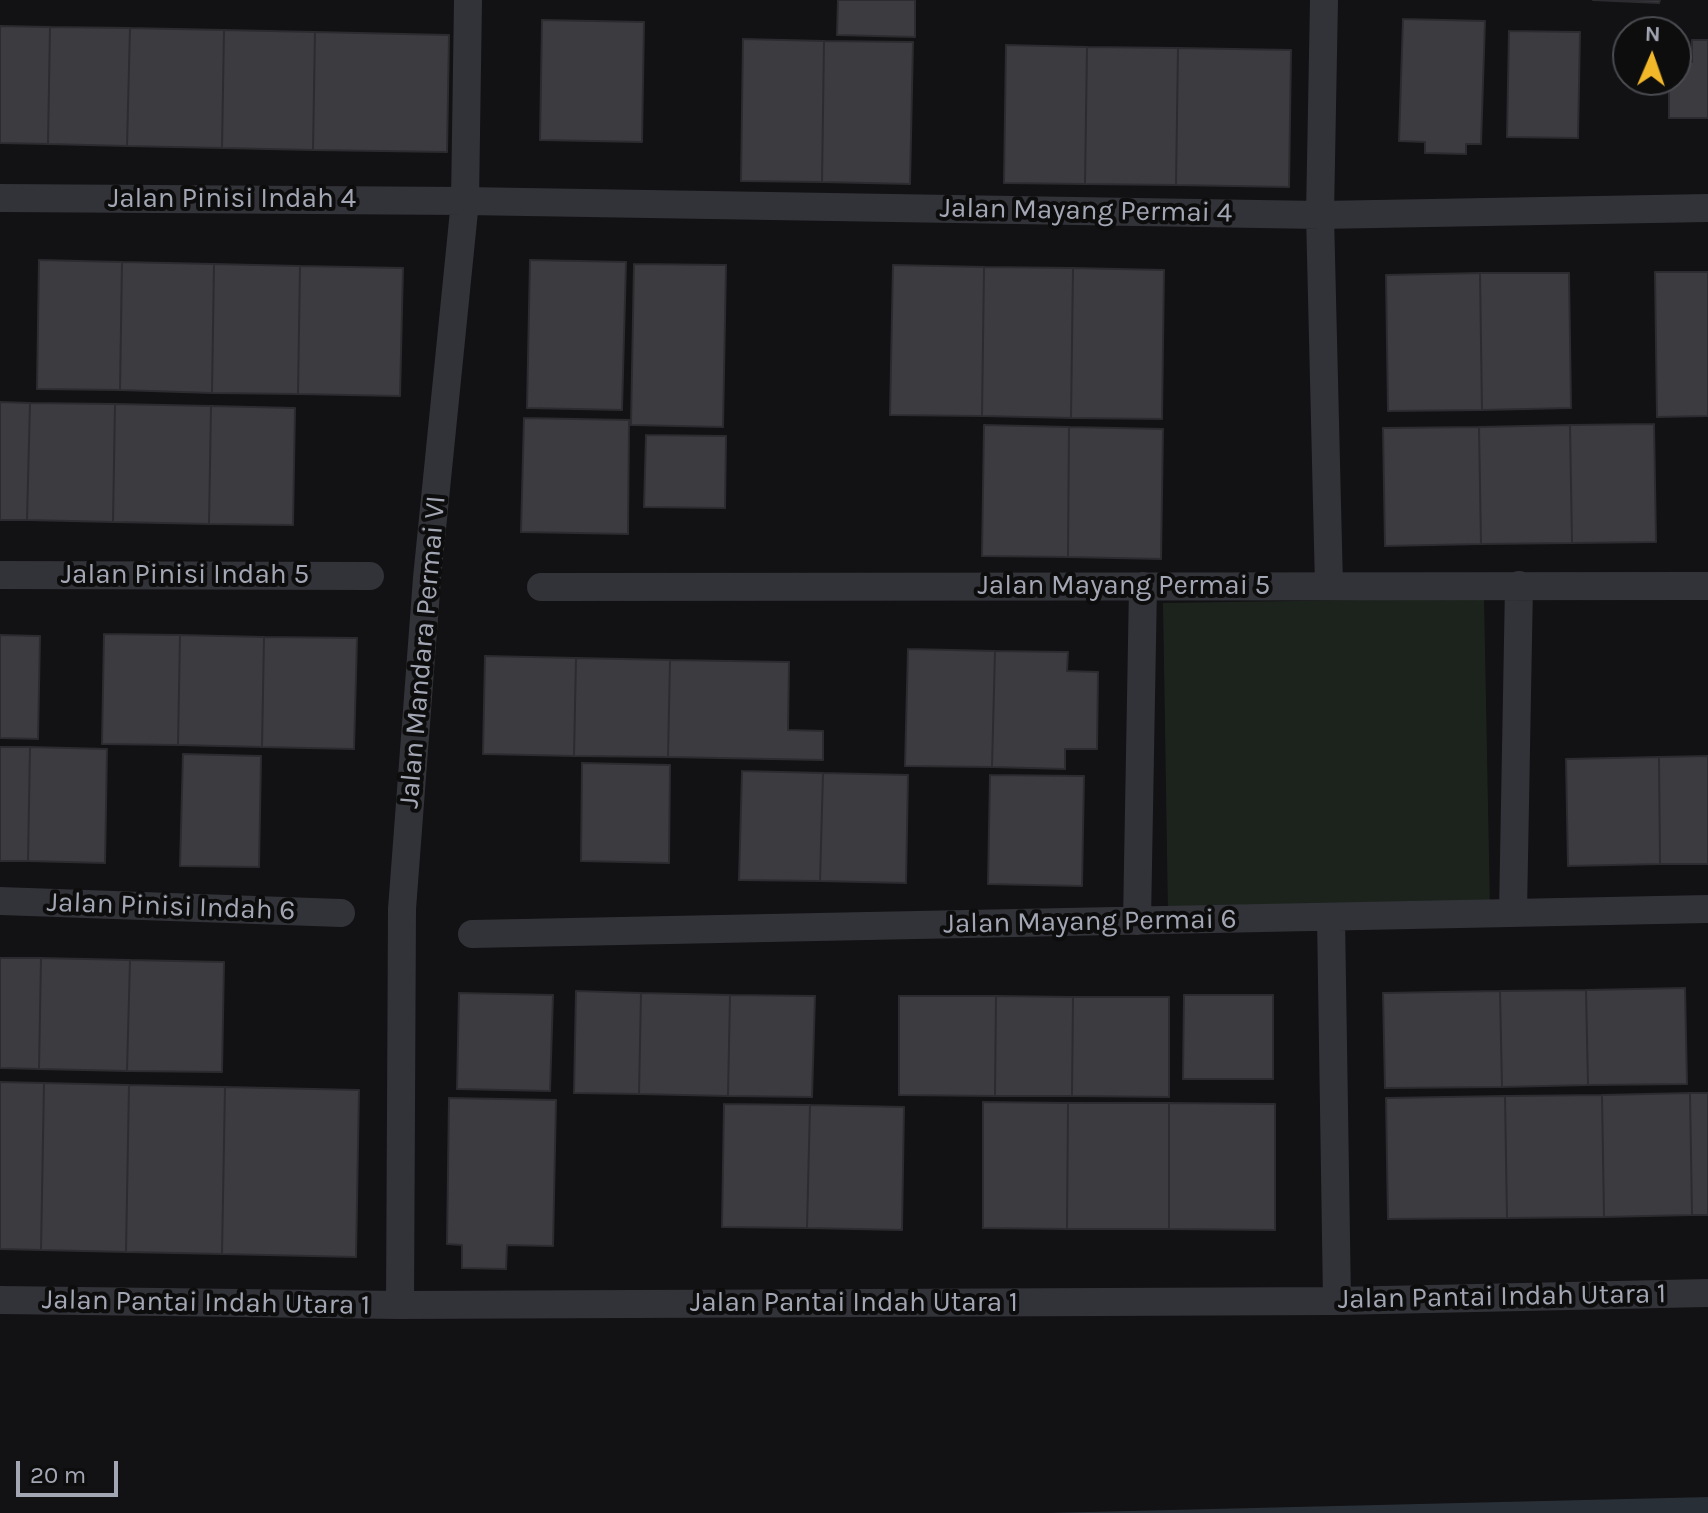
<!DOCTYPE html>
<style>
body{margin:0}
#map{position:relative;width:1708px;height:1513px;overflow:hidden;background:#121113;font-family:Karla,sans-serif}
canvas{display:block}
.north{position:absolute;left:1612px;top:16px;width:80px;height:80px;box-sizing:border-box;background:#0d0d0e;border:2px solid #494b50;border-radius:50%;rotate:2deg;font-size:22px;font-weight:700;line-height:32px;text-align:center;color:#a3a7b4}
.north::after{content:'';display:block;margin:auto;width:28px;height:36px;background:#f3b829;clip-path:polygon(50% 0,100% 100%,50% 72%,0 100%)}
.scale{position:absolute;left:16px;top:1461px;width:102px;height:36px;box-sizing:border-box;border:4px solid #a3a7b4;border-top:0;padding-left:10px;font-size:24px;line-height:28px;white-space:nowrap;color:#a3a7b4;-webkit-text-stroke:6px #0d0d0e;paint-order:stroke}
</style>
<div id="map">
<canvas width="1708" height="1513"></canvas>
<div class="north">N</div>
<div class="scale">20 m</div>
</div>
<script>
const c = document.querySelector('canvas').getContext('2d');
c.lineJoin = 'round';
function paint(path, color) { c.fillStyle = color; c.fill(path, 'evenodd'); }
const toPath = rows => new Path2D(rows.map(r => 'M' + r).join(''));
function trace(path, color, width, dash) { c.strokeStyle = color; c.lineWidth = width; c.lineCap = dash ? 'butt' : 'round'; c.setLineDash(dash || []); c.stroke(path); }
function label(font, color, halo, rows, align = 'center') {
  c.font = font + ' Karla,sans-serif'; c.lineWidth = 8; c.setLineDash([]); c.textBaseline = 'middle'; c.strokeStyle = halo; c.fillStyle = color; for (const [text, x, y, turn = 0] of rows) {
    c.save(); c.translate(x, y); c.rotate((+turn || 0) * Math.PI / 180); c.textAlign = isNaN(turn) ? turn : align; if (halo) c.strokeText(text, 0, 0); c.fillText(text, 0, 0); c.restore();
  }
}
const green = toPath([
 [1484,598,1490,909,1168,914,1163,603]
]);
const water = toPath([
 [1708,1497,1708,1513,1046,1513]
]);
const building = toPath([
 [838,0,915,0,915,37,837,35,838,0],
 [1593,0,1660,0,1659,3,1593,0],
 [1403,19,1485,21,1481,144,1466,144,1466,154,1425,153,1425,142,1399,141,1403,19],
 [542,20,644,22,642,142,540,140,542,20],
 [0,26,50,27,48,144,0,143,0,26],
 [50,27,130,28,127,146,48,144,50,27],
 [130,28,224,30,222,148,127,146,130,28],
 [224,30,315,32,313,150,222,148,224,30],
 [1509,31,1580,32,1578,138,1507,137,1509,31],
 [315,32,449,35,447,152,313,150,315,32],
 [743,39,824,41,822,182,741,181,743,39],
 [1692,40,1708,40,1708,118,1669,118,1669,80,1676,80,1676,62,1692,62,1692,40],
 [824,41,913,42,910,184,822,182,824,41],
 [1006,45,1087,47,1085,184,1004,183,1006,45],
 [1087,47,1178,48,1176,185,1085,184,1087,47],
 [1178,48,1291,50,1289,187,1176,185,1178,48],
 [39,260,122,262,120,390,37,389,39,260],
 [530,260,626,262,622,410,527,408,530,260],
 [122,262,214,264,212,393,120,390,122,262],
 [214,264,300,266,298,394,212,393,214,264],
 [634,264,726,265,723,427,631,425,634,264],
 [893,265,984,267,982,416,890,415,893,265],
 [300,266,403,268,400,396,298,394,300,266],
 [984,267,1073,268,1071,418,982,416,984,267],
 [1073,268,1164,270,1162,419,1071,418,1073,268],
 [1655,272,1708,272,1708,416,1657,417,1655,272],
 [1480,273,1569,273,1571,408,1482,410,1480,273],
 [1480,273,1482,410,1388,411,1386,275,1480,273],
 [0,402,30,403,27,520,0,520,0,402],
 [30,403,115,404,113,522,27,520,30,403],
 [115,404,211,406,209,524,113,522,115,404],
 [211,406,295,408,293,525,209,524,211,406],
 [524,418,629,420,628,534,521,532,524,418],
 [1654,424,1656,542,1572,543,1570,425,1654,424],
 [984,425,1069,427,1068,557,982,556,984,425],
 [1570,425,1572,543,1481,544,1479,427,1570,425],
 [1069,427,1163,429,1161,559,1068,557,1069,427],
 [1479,427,1481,544,1385,546,1383,428,1479,427],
 [646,435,726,436,725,508,644,507,646,435],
 [104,634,180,635,178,745,102,744,104,634],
 [0,635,40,636,38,739,0,738,0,635],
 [180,635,264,637,262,747,178,745,180,635],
 [264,637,357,638,354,749,262,747,264,637],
 [908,649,995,651,992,767,905,766,908,649],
 [995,651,1068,652,1067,671,1098,672,1097,749,1065,749,1065,769,992,767,995,651],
 [485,656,576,658,574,756,483,754,485,656],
 [576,658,670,660,668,757,574,756,576,658],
 [670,660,789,662,788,730,823,731,823,760,668,757,670,660],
 [0,747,30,747,28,861,0,861,0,747],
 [30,747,107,749,105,863,28,861,30,747],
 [183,754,261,756,259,867,180,866,183,754],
 [1708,756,1708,864,1660,864,1659,757,1708,756],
 [1659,757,1660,864,1568,866,1566,759,1659,757],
 [582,763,670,765,669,863,581,861,582,763],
 [742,771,823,773,820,881,739,880,742,771],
 [823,773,908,775,906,883,820,881,823,773],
 [990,775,1084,776,1082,886,988,884,990,775],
 [0,958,41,958,39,1069,0,1068,0,958],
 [41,958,130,960,127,1071,39,1069,41,958],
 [130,960,224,962,222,1072,127,1071,130,960],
 [1685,988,1687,1084,1588,1085,1586,990,1685,988],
 [1586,990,1588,1085,1502,1087,1500,991,1586,990],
 [576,991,641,993,639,1094,574,1093,576,991],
 [1500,991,1502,1087,1385,1088,1383,993,1500,991],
 [459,993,553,995,550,1091,457,1089,459,993],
 [641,993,730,995,728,1096,639,1094,641,993],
 [730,995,815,996,812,1097,728,1096,730,995],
 [1184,995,1273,995,1273,1079,1183,1079,1184,995],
 [899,996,996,996,995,1096,899,1095,899,996],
 [996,996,1073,997,1072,1096,995,1096,996,996],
 [1073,997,1169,997,1169,1097,1072,1096,1073,997],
 [0,1082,44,1083,41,1250,0,1249,0,1082],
 [44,1083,129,1085,126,1252,41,1250,44,1083],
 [129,1085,225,1087,222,1254,126,1252,129,1085],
 [225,1087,359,1090,356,1257,222,1254,225,1087],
 [1690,1093,1708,1093,1708,1215,1692,1215,1690,1093],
 [1690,1093,1692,1215,1604,1217,1602,1095,1690,1093],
 [1602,1095,1604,1217,1507,1218,1505,1096,1602,1095],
 [1505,1096,1507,1218,1388,1219,1386,1098,1505,1096],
 [449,1098,556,1100,553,1246,507,1245,506,1269,462,1268,462,1245,447,1244,449,1098],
 [983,1102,1068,1103,1067,1229,983,1228,983,1102],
 [1068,1103,1169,1103,1169,1229,1067,1229,1068,1103],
 [1169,1103,1275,1104,1275,1230,1169,1229,1169,1103],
 [724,1104,810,1105,807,1228,722,1227,724,1104],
 [810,1105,904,1107,902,1230,807,1228,810,1105]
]);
const street = toPath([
 [1324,0,1320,215,1329,586],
 [0,198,465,201,1320,215,1708,208],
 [0,575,370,576],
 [541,587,1708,586],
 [0,901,341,913],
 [1513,913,1519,585],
 [1331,917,1337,1301],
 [1137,921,1143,586],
 [472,934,1708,909],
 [0,1300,400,1305,1337,1301,1708,1293],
 [400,1305,402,909,427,578,465,201,468,0]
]);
const streetNames = [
 ["Jalan Pinisi Indah 4",232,199],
 ["Jalan Mayang Permai 4",1086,211,1],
 ["Jalan Pinisi Indah 5",185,575],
 ["Jalan Mayang Permai 5",1124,586],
 ["Jalan Mandara Permai VI",423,652,-85],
 ["Jalan Pinisi Indah 6",171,907,2],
 ["Jalan Mayang Permai 6",1090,922,-1],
 ["Jalan Pantai Indah Utara 1",1502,1297,-1],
 ["Jalan Pantai Indah Utara 1",206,1303,1],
 ["Jalan Pantai Indah Utara 1",854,1303]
];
paint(green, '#1c231d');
paint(water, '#282f37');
paint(building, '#3c3c40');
trace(building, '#2c2b2f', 2);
trace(street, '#323338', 28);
label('28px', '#a3a7b4', '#0d0d0e', streetNames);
</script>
